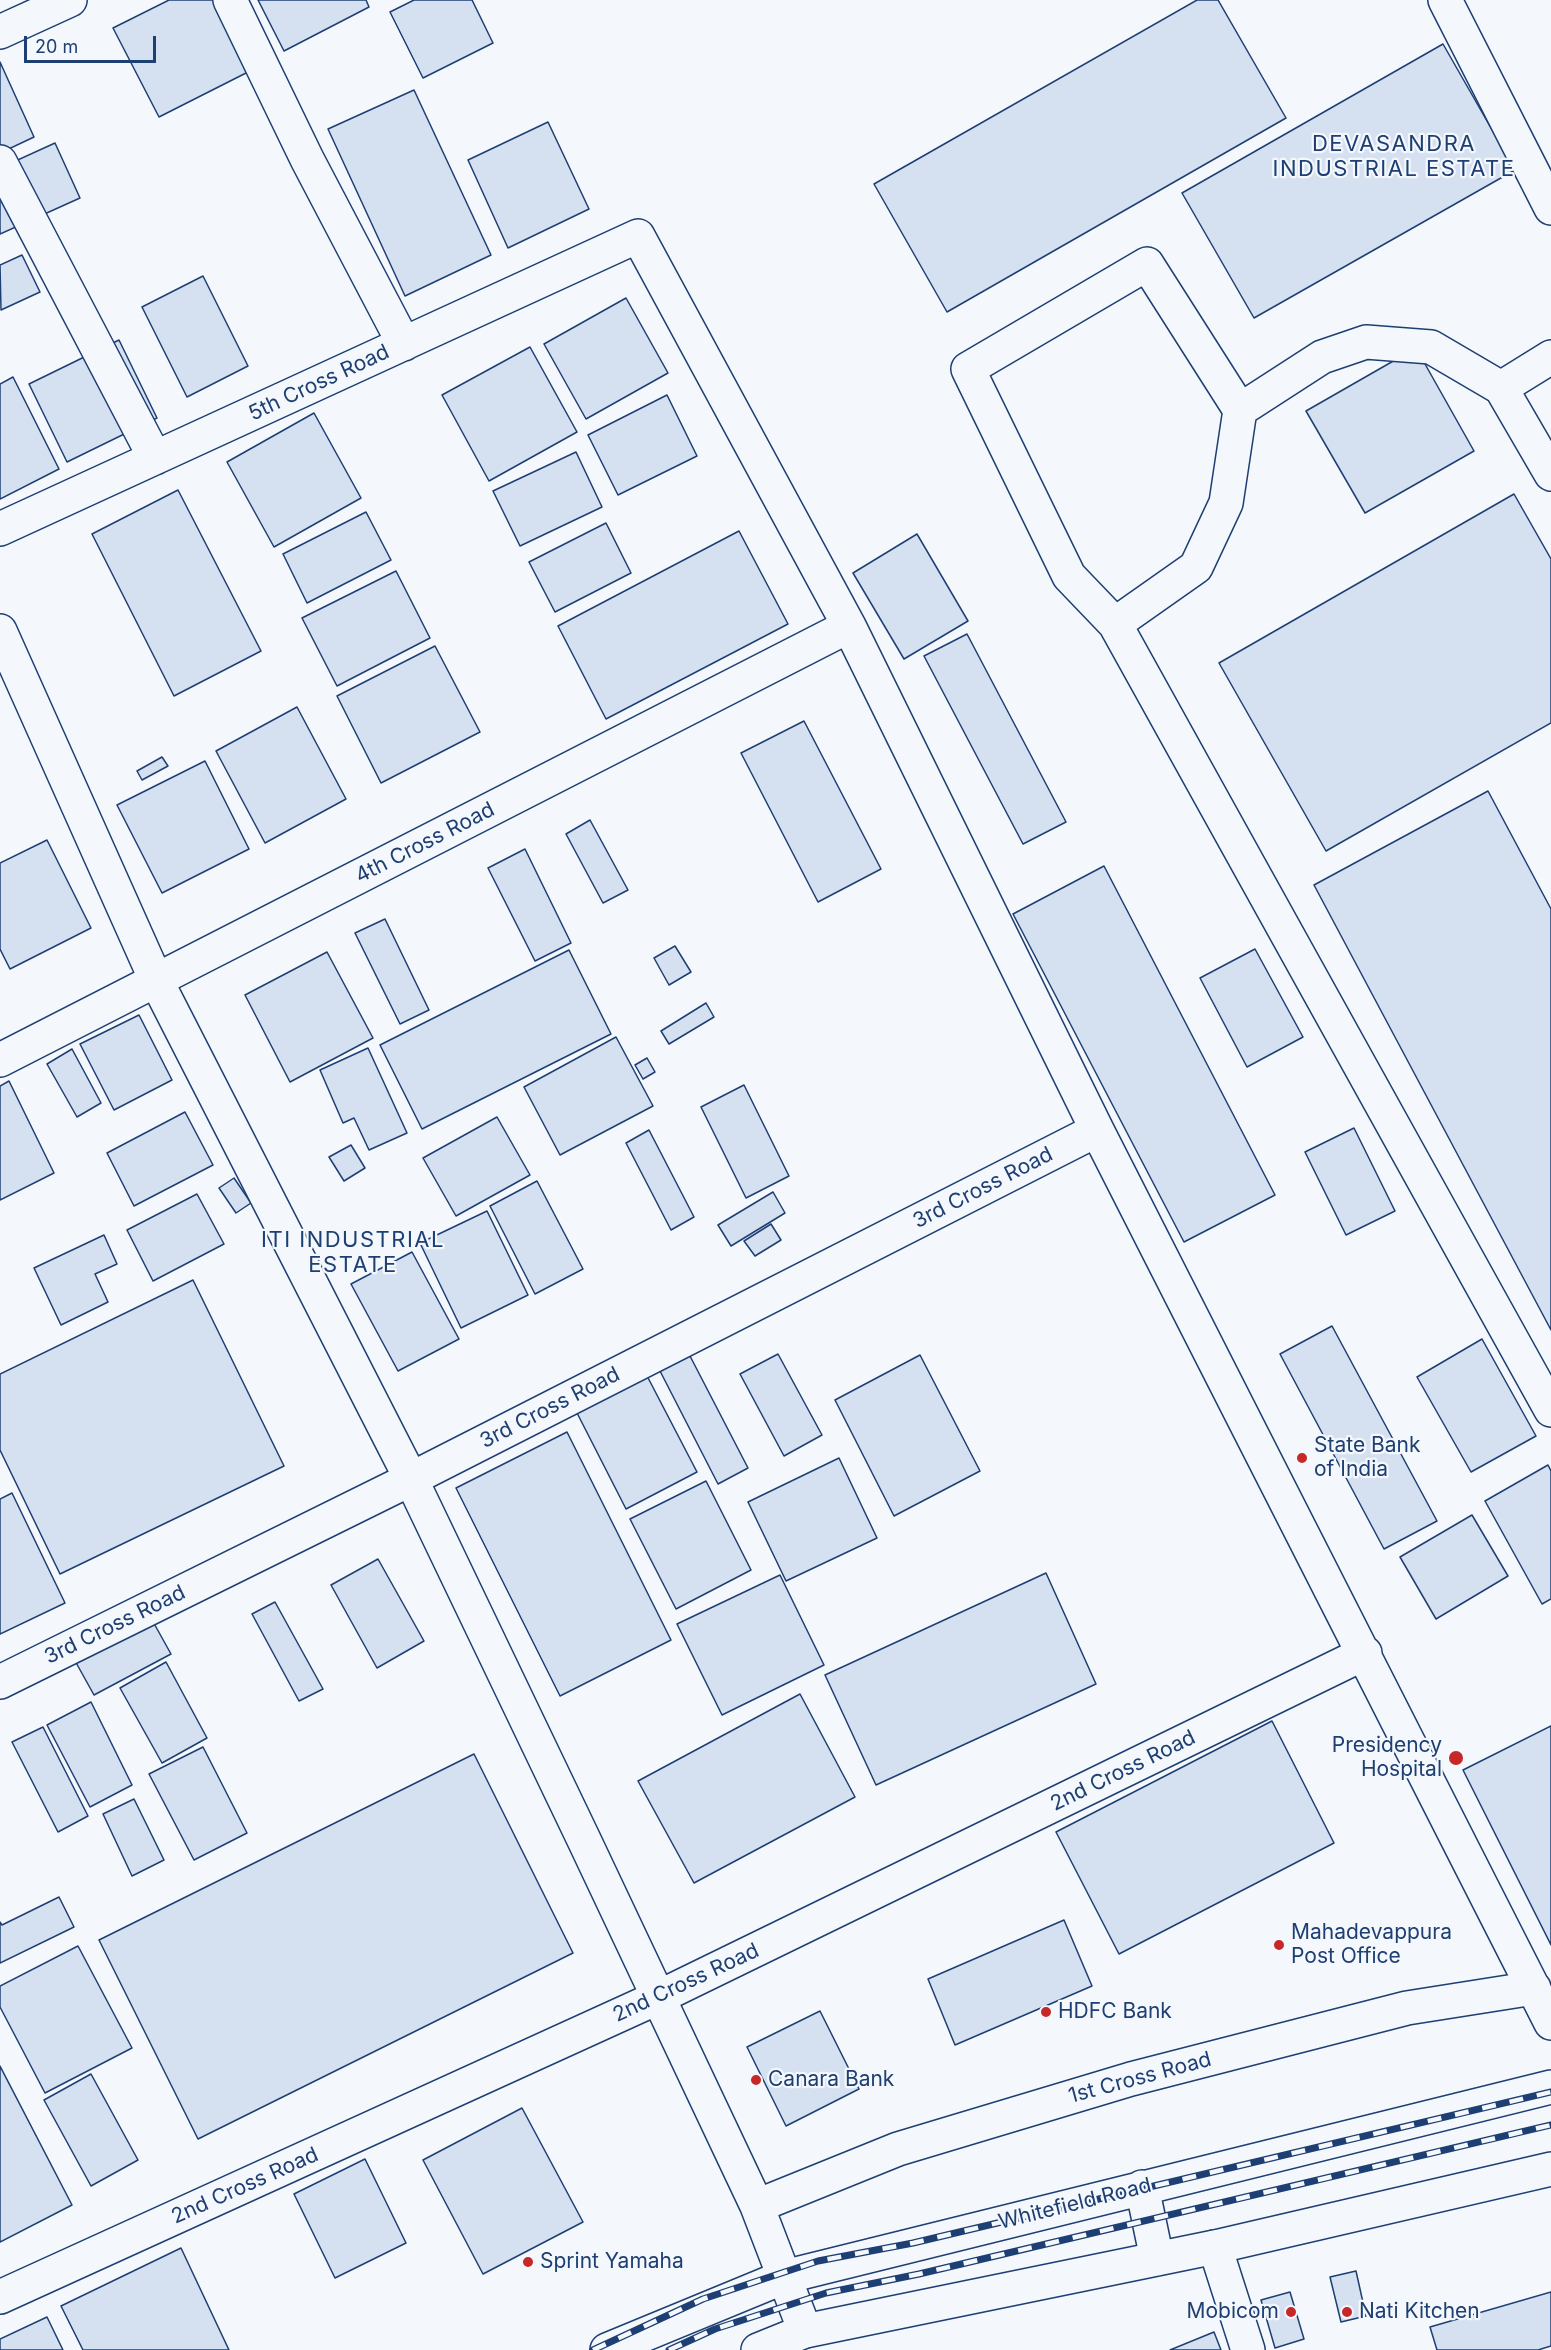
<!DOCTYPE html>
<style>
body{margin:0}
#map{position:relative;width:1551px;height:2350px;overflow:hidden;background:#f4f7fb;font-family:Inter,sans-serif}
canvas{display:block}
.scale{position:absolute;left:24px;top:36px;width:132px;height:27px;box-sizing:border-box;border:3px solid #1d3f73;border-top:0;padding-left:8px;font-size:18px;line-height:21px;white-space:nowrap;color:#1d3f73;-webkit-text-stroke:4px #f4f7fb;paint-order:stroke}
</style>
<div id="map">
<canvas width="1551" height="2350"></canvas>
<div class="scale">20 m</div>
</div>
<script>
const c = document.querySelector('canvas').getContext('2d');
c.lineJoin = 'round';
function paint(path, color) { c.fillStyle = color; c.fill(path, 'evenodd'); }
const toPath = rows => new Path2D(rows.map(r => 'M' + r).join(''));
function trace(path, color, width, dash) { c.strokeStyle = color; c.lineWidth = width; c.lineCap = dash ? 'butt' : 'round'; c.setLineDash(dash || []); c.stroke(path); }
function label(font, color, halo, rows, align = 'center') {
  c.font = font + ' Inter,sans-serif'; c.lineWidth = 4.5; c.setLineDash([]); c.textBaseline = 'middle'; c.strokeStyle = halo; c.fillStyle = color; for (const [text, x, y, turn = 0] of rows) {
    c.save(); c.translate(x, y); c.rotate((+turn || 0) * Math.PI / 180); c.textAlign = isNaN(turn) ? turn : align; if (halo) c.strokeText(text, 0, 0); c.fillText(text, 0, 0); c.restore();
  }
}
const building = toPath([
 [169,0,214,0,250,71,159,117,113,28,169,0],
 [258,0,366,0,369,7,284,51,258,0],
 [414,0,472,0,493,43,423,78,390,12,414,0],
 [1197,0,1218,0,1286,118,947,312,874,184,1197,0],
 [1443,44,1515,170,1254,318,1182,193,1443,44],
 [0,62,34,137,0,153,0,62],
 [414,90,491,255,405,296,328,129,414,90],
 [548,122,589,209,508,248,468,160,548,122],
 [55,143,80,198,0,234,0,168,55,143],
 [22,255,40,292,1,310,0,265,22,255],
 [203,276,248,366,187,397,142,307,203,276],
 [626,298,668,373,586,419,544,344,626,298],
 [119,340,157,418,67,462,29,384,119,340],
 [530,347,577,432,489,481,442,395,530,347],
 [1416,348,1474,451,1365,513,1306,411,1416,348],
 [13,377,59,469,0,499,0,384,13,377],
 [667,395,697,456,618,495,588,435,667,395],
 [314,413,361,498,274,547,227,462,314,413],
 [576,452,602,507,520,546,493,491,576,452],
 [178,490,261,651,174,696,92,534,178,490],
 [1514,494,1551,559,1551,723,1326,851,1219,663,1514,494],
 [366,512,391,560,307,603,283,554,366,512],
 [606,523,631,573,555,612,529,562,606,523],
 [739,531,788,624,606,719,558,626,739,531],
 [917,534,968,621,904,659,853,573,917,534],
 [396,571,430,638,337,686,302,618,396,571],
 [967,634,1066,822,1023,844,924,656,967,634],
 [435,646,480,732,381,783,337,696,435,646],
 [297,707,346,799,265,843,216,751,297,707],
 [804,721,881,869,818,902,741,753,804,721],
 [162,757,168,766,142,780,137,771,162,757],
 [205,761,249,849,162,893,117,805,205,761],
 [1488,791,1551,909,1551,1330,1314,885,1488,791],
 [590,820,628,890,603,903,566,834,590,820],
 [47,840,91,928,10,969,0,949,0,863,47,840],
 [525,849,571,943,535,961,488,868,525,849],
 [1104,866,1275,1195,1184,1242,1013,914,1104,866],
 [385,919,429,1010,400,1024,355,933,385,919],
 [675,946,691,972,669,985,654,958,675,946],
 [1255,949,1303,1037,1247,1067,1200,978,1255,949],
 [569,950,611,1034,422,1129,380,1045,569,950],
 [327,952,373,1038,290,1082,245,995,327,952],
 [706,1003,714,1017,669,1044,661,1031,706,1003],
 [139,1015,172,1080,114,1110,80,1044,139,1015],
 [616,1037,653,1106,560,1155,524,1087,616,1037],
 [368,1048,407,1133,369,1150,354,1118,343,1123,320,1070,368,1048],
 [72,1049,101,1103,77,1117,47,1064,72,1049],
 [647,1058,655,1072,643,1079,635,1065,647,1058],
 [9,1081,54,1173,0,1200,0,1086,9,1081],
 [744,1085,789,1176,746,1198,701,1107,744,1085],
 [185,1112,213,1165,134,1206,107,1153,185,1112],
 [497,1117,530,1175,456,1216,423,1158,497,1117],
 [1354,1128,1395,1211,1346,1235,1305,1152,1354,1128],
 [649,1130,694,1217,671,1230,626,1143,649,1130],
 [351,1145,365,1168,344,1181,329,1157,351,1145],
 [234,1178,251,1203,236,1213,219,1188,234,1178],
 [537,1181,583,1269,535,1294,490,1206,537,1181],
 [773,1192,785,1213,731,1246,718,1225,773,1192],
 [197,1194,224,1244,153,1281,127,1230,197,1194],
 [487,1211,528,1295,461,1328,420,1243,487,1211],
 [771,1224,781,1240,755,1256,744,1241,771,1224],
 [104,1235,117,1264,95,1274,108,1302,61,1325,34,1268,104,1235],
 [412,1252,459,1339,398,1371,351,1284,412,1252],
 [193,1280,284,1466,60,1574,0,1450,0,1374,193,1280],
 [1332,1326,1437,1521,1384,1549,1280,1354,1332,1326],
 [1482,1339,1536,1436,1471,1472,1417,1377,1482,1339],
 [778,1354,822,1435,784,1456,740,1374,778,1354],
 [920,1355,980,1471,894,1516,835,1400,920,1355],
 [690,1356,748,1468,718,1484,660,1371,690,1356],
 [645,1372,697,1472,626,1509,575,1409,645,1372],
 [567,1432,671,1640,560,1696,456,1488,567,1432],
 [839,1458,877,1538,786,1581,748,1502,839,1458],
 [1548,1465,1551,1471,1551,1599,1542,1604,1485,1501,1548,1465],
 [706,1481,751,1570,676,1609,630,1519,706,1481],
 [12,1493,65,1603,0,1634,0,1499,12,1493],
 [1472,1515,1508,1576,1436,1619,1400,1557,1472,1515],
 [378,1559,424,1641,377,1668,331,1585,378,1559],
 [1046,1573,1096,1684,876,1785,825,1675,1046,1573],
 [780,1575,824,1665,722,1715,677,1624,780,1575],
 [275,1602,323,1689,299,1701,252,1614,275,1602],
 [151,1618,171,1654,94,1695,74,1659,151,1618],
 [166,1662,207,1738,162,1763,120,1688,166,1662],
 [800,1694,855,1797,694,1883,638,1781,800,1694],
 [91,1702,132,1785,90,1807,47,1725,91,1702],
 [1272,1721,1334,1843,1119,1954,1056,1832,1272,1721],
 [1551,1726,1551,1945,1463,1770,1551,1726],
 [43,1727,88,1816,58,1832,12,1742,43,1727],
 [203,1747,247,1833,194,1860,149,1774,203,1747],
 [474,1754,573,1953,198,2139,99,1940,474,1754],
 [134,1799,164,1860,132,1876,103,1814,134,1799],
 [59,1897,74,1927,0,1963,0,1922,2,1925,59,1897],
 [1064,1920,1092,1986,955,2045,928,1979,1064,1920],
 [78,1946,132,2048,45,2093,0,2007,0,1986,78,1946],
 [820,2011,859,2089,786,2126,747,2047,820,2011],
 [0,2066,72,2205,0,2242,0,2066],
 [91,2074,138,2160,91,2186,44,2100,91,2074],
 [522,2108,583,2222,483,2274,423,2160,522,2108],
 [365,2159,406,2243,335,2278,294,2194,365,2159],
 [181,2248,229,2350,83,2350,61,2306,181,2248],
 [1356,2271,1366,2316,1341,2322,1330,2277,1356,2271],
 [1290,2292,1304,2339,1275,2348,1261,2300,1290,2292],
 [1551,2292,1551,2346,1538,2350,1437,2350,1430,2327,1551,2292],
 [47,2317,63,2350,0,2350,0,2339,47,2317],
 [1214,2332,1221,2350,1170,2350,1214,2332]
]);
const minor = toPath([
 [230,0,307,159,404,344],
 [1445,0,1551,208],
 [0,32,70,0],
 [0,162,155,458],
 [1501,388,1551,357],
 [1240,410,1322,357,1366,342,1431,347,1501,388,1551,474],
 [0,529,638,236,849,626,1097,1130,1551,2023],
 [1115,624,1196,567,1226,503,1240,410,1147,264,968,369,1069,576,1115,624,1551,1410],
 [0,631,156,980,411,1479,585,1842,757,2206,805,2331],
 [0,1060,849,626],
 [0,1682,411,1479,1097,1130],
 [757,2206,898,2149,1131,2079,1407,2008,1534,1988],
 [1215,2247,1248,2350],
 [0,2297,659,1997,1365,1653]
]);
const major = toPath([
 [1142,2187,1157,2259],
 [607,2350,784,2277,1551,2087],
 [758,2350,805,2331,1215,2247,1551,2169]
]);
const rail = toPath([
 [593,2350,703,2299,818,2261,913,2243,1551,2092],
 [669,2350,715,2329,826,2293,919,2274,1551,2125]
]);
const markers = [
 [1302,1458,6,"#c62828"],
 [1456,1758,8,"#c62828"],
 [1279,1945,6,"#c62828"],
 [1046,2012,6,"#c62828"],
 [756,2080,6,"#c62828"],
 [528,2262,6,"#c62828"],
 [1291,2312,6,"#c62828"],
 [1347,2312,6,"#c62828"]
];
const streetNames = [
 ["5th Cross Road",319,383,-25],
 ["4th Cross Road",425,843,-27],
 ["3rd Cross Road",983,1188,-27],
 ["3rd Cross Road",550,1408,-27],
 ["3rd Cross Road",115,1625,-26],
 ["2nd Cross Road",1123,1771,-26],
 ["2nd Cross Road",686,1983,-25],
 ["1st Cross Road",1140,2078,-15],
 ["2nd Cross Road",245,2186,-24],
 ["Whitefield Road",1075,2204,-14]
];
const poiNames = [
 ["State Bank",1314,1446],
 ["of India",1314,1470],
 ["Presidency",1442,1746,"right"],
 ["Hospital",1442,1770,"right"],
 ["Mahadevappura",1291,1933],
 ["Post Office",1291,1957],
 ["HDFC Bank",1058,2012],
 ["Canara Bank",768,2080],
 ["Sprint Yamaha",540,2262],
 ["Mobicom",1279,2312,"right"],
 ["Nati Kitchen",1359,2312]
];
const neighbourhoodNames = [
 ["DEVASANDRA",1394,144],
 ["INDUSTRIAL ESTATE",1394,169],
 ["ITI INDUSTRIAL",353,1240],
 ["ESTATE",353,1265]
];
paint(building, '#d5e0f0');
trace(building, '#1d3f73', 1.5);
trace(minor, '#1d3f73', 36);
trace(major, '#1d3f73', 36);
trace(minor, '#f4f7fb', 33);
trace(major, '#f4f7fb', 33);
trace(rail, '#1d3f73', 7);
trace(rail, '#f4f7fb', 4.5, [14]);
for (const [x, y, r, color] of markers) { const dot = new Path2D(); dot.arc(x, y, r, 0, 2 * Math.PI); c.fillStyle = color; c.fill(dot); trace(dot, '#f4f7fb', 2); }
label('21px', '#1d3f73', '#f4f7fb', streetNames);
label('21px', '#1d3f73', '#f4f7fb', poiNames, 'left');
c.letterSpacing = '1.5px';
label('22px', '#1d3f73', '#f4f7fb', neighbourhoodNames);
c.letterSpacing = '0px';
</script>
